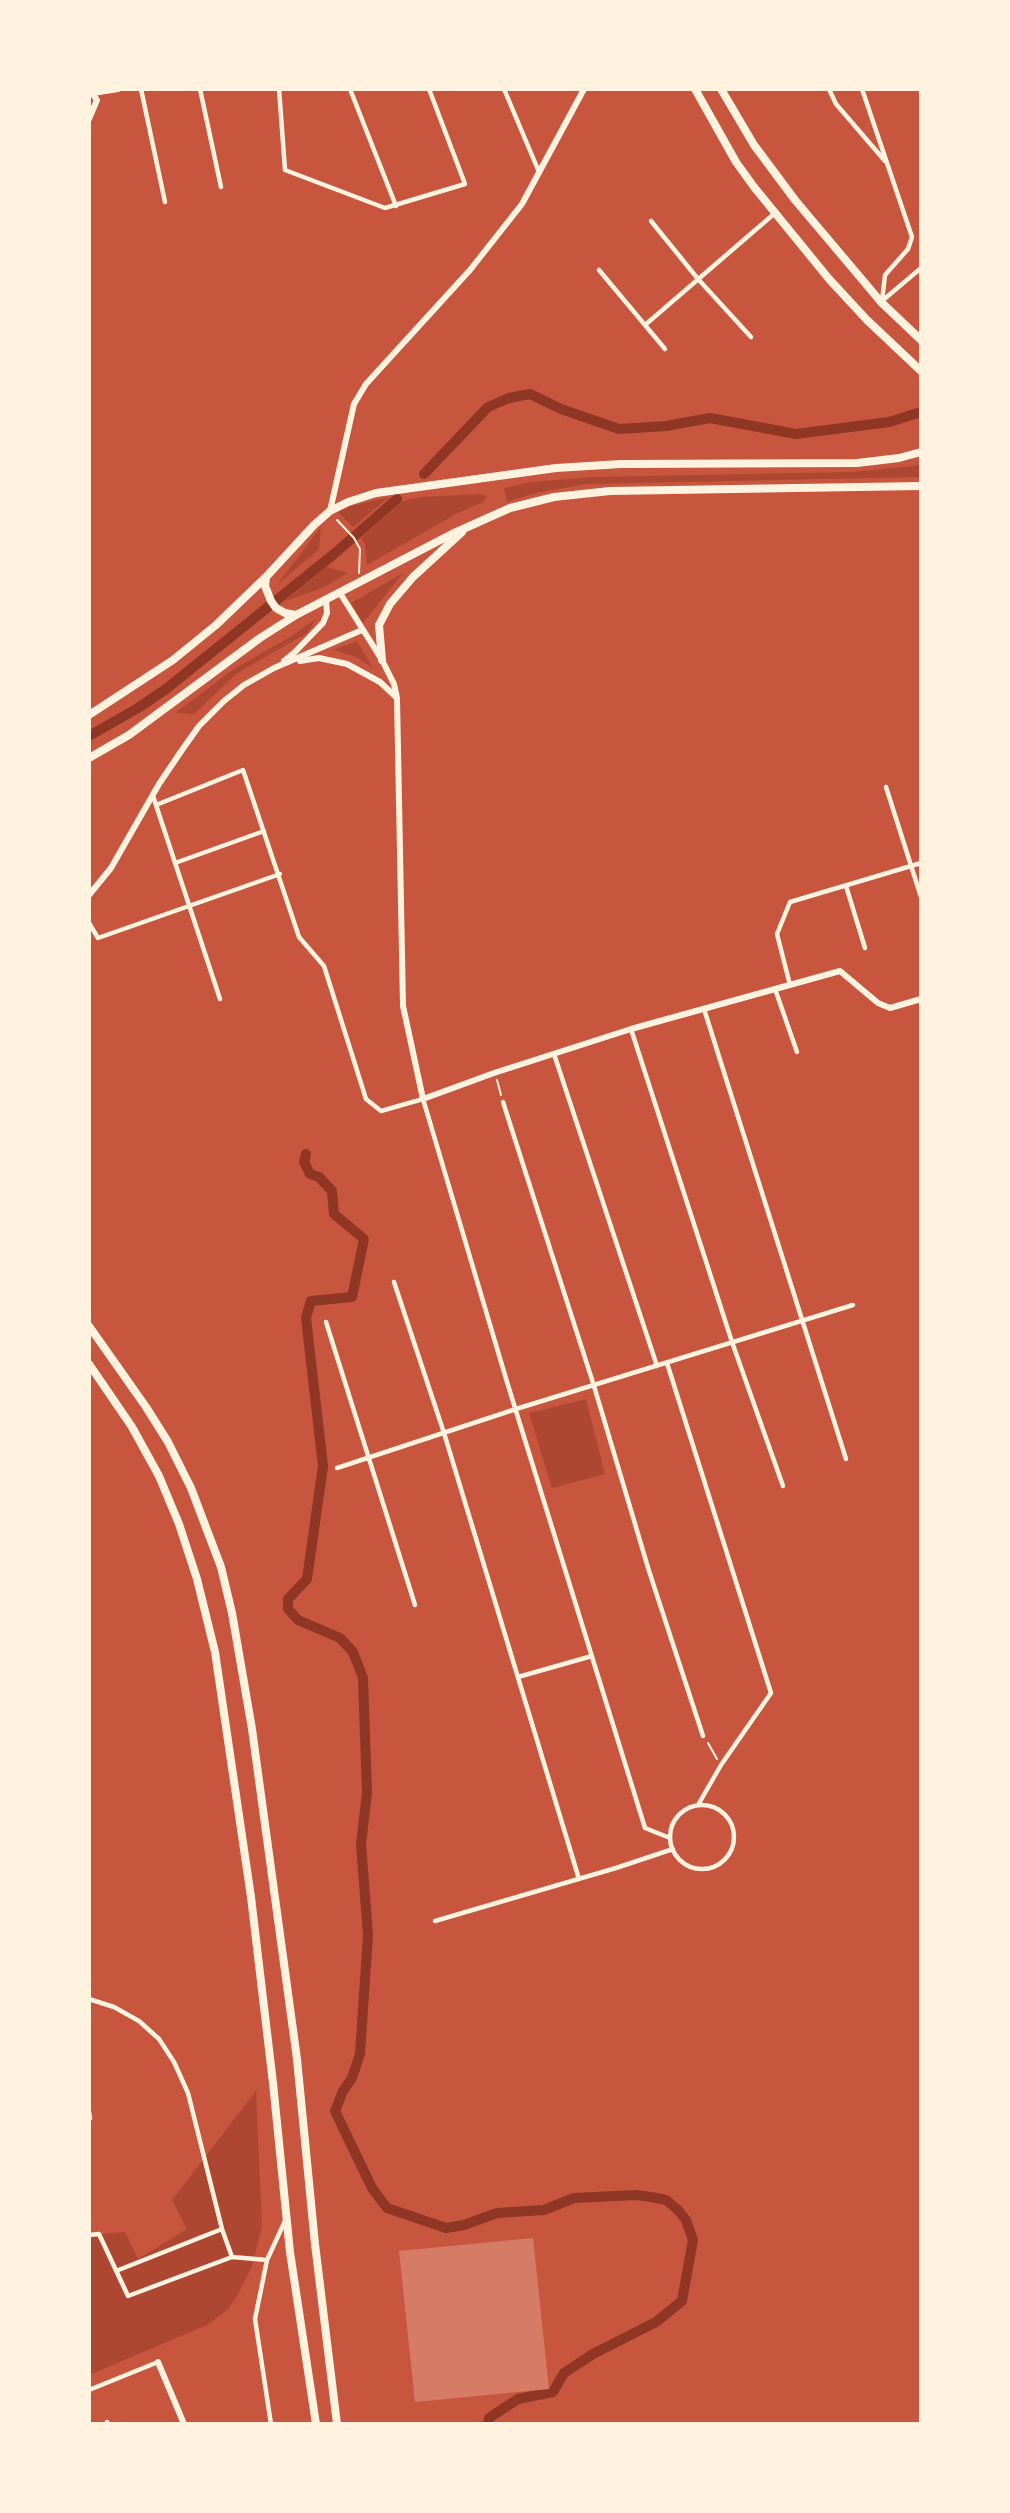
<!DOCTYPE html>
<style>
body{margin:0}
#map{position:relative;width:1010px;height:2513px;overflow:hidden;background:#c8553d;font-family:Figtree,sans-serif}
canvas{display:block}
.frame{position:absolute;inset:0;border:91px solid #fff3e0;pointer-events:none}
</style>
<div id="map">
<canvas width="1010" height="2513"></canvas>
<div class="frame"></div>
</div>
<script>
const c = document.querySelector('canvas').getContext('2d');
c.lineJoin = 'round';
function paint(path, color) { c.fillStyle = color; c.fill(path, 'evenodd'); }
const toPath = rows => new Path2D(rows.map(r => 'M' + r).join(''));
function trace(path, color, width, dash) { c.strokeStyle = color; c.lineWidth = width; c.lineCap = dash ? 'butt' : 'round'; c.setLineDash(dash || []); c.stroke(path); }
const green = toPath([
 [921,465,921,477,586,484,535,493,507,502,504,488,531,482,592,477,852,472],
 [480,494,487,496,483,502,456,514,367,565,365,545,361,538,403,501,421,497],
 [389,497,353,527,338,512,355,505],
 [321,527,319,549,277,585],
 [326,567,348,573,320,589,285,601],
 [403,573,363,623,351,603],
 [316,619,307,633,236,674,194,714,175,713,234,669,290,637],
 [357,641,373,668,356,657,333,650],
 [586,1399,605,1474,552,1488,529,1413],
 [256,2091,262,2227,252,2266,237,2296,228,2309,207,2325,89,2375,89,2235,125,2232,138,2259,187,2229,172,2200]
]);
const canal = toPath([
 [424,474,488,407,509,398,530,394,561,409,619,429,666,426,710,418,796,434,889,422,921,412],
 [89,736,138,708,166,689,334,554,397,499],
 [306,1154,304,1162,310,1174,319,1177,332,1191,334,1214,364,1239,352,1297,311,1301,306,1318,323,1466,307,1579,288,1599,288,1609,298,1620,340,1638,353,1652,363,1678,367,1793,361,1844,368,1935,360,2054,352,2078,343,2091,335,2111,372,2188,387,2208,446,2228,464,2225,497,2213,544,2210,574,2198,636,2195,651,2197,666,2200,678,2210,686,2220,693,2240,682,2301,656,2322,593,2354,564,2373,553,2392,518,2399,489,2418,488,2424]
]);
const building = toPath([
 [533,2238,549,2389,415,2402,399,2251]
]);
const path = toPath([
 [337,520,354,538,360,549,359,573],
 [497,1080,501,1095],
 [708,1743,717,1759]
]);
const minor = toPath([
 [141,89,165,202],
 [200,89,221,187],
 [279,89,285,170,385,208,465,184,429,89],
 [350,89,396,206],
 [504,89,539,172],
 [829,89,836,104,885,161],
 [862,89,912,237,908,249,885,275,882,301],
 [651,221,698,279,751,337],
 [599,270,665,349],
 [882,301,921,268],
 [645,325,775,213],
 [886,787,921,897],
 [153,796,220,999],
 [156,805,243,770,299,937,324,966,366,1099,381,1111,423,1099,507,1382,645,1828,670,1838],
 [175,863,264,831],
 [846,886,865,948],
 [89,923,98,938,280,874],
 [790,985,777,934,790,902,921,863],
 [775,989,797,1052],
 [704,1009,846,1459],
 [631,1029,732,1342,783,1486],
 [554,1054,657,1366],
 [503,1102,594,1386,649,1571,703,1736],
 [394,1282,444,1433,579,1879],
 [326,1322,415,1605],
 [667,1363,771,1693,721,1765,698,1805],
 [337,1468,516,1409,853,1305],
 [518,1677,592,1656],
 '670 1837a32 32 0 1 1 64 0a32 32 0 1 1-64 0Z',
 [435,1921,616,1868,673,1849],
 [89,1999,114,2007,139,2021,159,2039,174,2062,188,2093,222,2229,232,2257,267,2260],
 [89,2112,90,2118],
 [89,2235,99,2234,128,2296,232,2257],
 [116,2271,222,2229],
 [89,2390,158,2362],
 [107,2422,108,2424],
 [271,2424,255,2319,267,2260,285,2221]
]);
const tertiary = toPath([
 [89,89,97,100,89,119],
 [93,93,118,89],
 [330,511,354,404,366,384,470,270,522,204,584,89],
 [340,593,382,660,394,684,397,698,403,1006,423,1099,494,1073,631,1029,840,971,878,1003,890,1008,921,999],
 [284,661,295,652,323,623,327,613,326,600],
 [300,661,319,658,347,664,380,682,396,697],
 [89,895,111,868,159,784,182,750,199,726,224,701,244,685,274,668,362,630],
 [158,2362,184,2424]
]);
const primary = toPath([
 [695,89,736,162,754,187,829,279,867,320,921,371],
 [721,89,754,145,795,200,881,302,921,340],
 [266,577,265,586,271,601,276,608,285,613,296,615],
 [382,660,379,625,390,604,413,577,462,532],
 [89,715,173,660,216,625,266,577,314,525,330,511,348,502,376,493,556,468,621,464,857,463,899,458,921,452],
 [89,758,129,735,260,638,296,615,452,534,510,508,554,497,610,491,921,486]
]);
const trunk = toPath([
 [89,1326,146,1407,168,1442,191,1488,221,1567,232,1613,252,1729,297,2059,315,2244,337,2424],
 [89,1364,132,1427,159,1476,179,1524,197,1579,215,1652,251,1897,273,2083,290,2252,316,2424]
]);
paint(green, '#ae4732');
trace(canal, '#8f3625', 10);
paint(building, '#d67c66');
trace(path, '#fff3e0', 2);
trace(minor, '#fff3e0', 4.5);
trace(tertiary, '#fff3e0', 6);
trace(primary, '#fff3e0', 8);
trace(trunk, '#fff3e0', 8);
</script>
